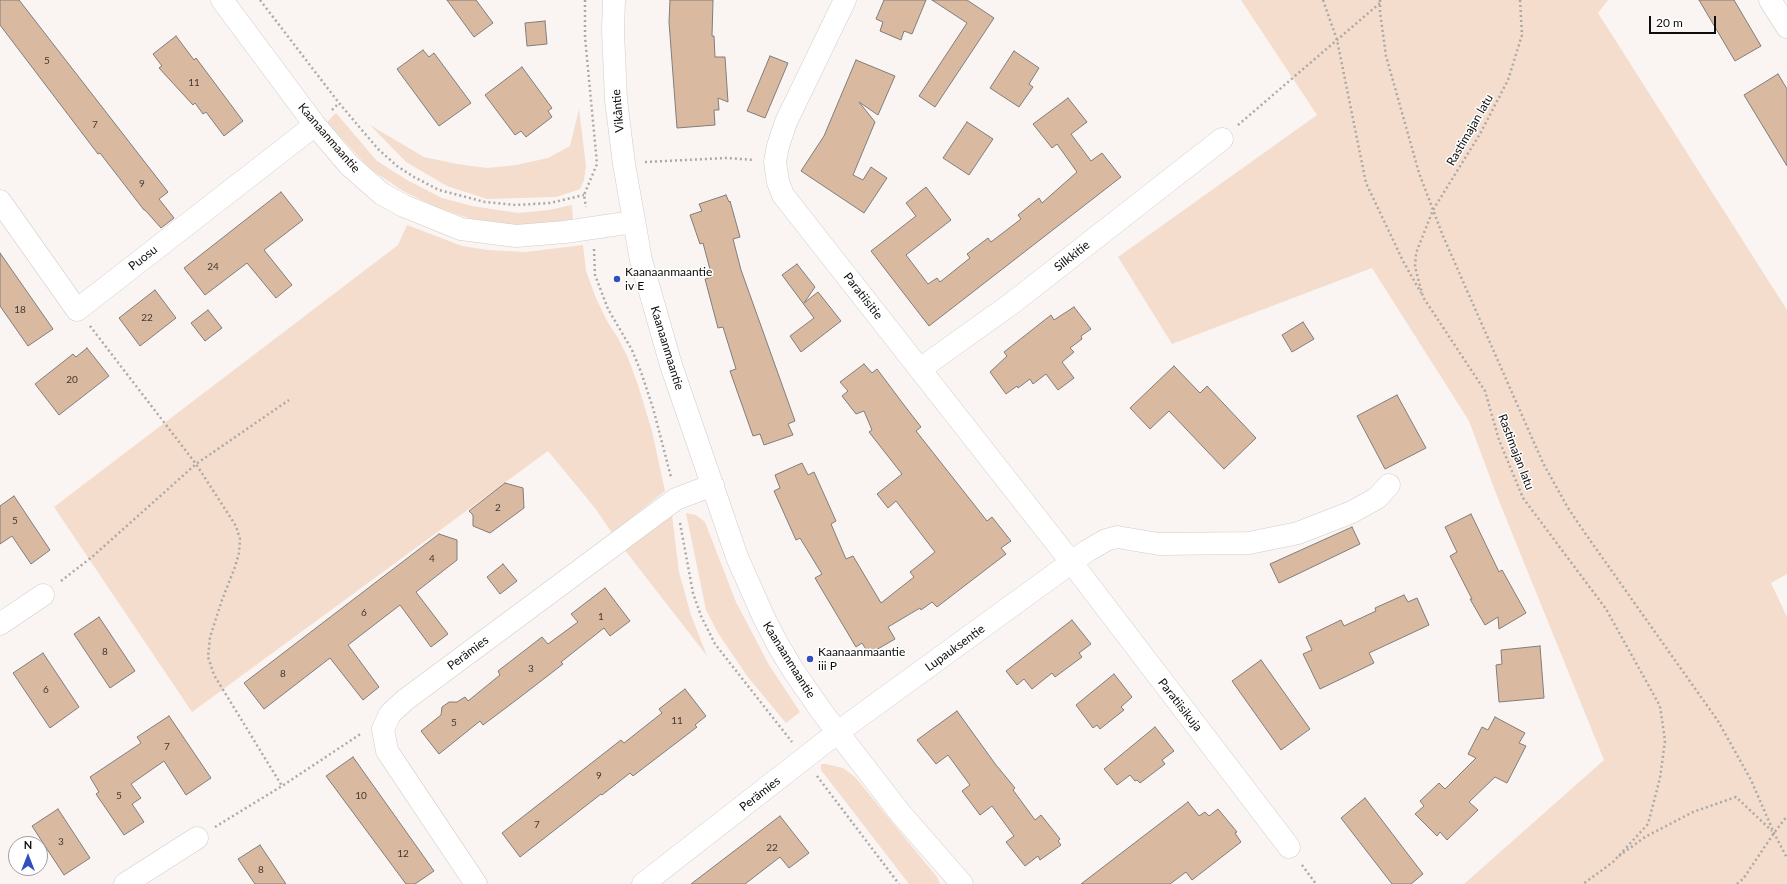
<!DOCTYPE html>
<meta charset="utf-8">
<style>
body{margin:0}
#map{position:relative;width:1787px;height:884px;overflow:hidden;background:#faf5f2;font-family:Lato,sans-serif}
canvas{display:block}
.north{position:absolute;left:8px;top:836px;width:40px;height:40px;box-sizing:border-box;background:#fff;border:1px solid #9f9e9e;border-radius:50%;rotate:0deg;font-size:11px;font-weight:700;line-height:16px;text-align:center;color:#0f0d0c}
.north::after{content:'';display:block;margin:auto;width:14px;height:18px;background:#324fc0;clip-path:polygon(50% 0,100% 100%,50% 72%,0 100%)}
.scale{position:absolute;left:1649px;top:16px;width:67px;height:18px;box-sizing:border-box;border:2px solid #0f0d0c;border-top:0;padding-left:5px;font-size:12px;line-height:14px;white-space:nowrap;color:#0f0d0c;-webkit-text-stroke:3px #fff;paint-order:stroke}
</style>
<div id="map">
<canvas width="1787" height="884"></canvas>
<div class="north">N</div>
<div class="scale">20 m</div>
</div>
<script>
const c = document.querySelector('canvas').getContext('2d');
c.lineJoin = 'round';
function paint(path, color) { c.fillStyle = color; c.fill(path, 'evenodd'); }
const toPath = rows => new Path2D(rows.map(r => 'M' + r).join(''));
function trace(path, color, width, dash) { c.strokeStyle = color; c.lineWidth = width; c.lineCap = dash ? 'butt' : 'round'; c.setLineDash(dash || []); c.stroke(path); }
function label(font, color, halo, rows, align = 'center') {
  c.font = font + ' Lato,sans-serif'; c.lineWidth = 3; c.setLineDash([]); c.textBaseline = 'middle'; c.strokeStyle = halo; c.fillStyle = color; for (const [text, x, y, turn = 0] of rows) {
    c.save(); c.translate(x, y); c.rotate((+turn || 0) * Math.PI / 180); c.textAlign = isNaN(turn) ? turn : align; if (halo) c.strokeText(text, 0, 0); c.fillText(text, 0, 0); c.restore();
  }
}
const green = toPath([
 [1241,0,1608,0,1598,13,1787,310,1787,574,1771,583,1787,617,1787,884,1464,884,1604,760,1497,496,1469,421,1372,268,1172,344,1118,257,1317,115],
 [579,109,586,166,584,180,580,189,556,197,487,199,447,186,406,162,370,125,424,157,457,164,487,168,516,165,548,158,570,146],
 [336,113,377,161,407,180,442,198,472,206,518,213,549,210,572,205,573,220,548,224,516,226,474,220,436,207,403,191,369,168,327,122],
 [407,225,462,246,488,250,526,252,583,245,586,271,596,298,607,321,618,338,628,358,638,385,652,431,665,491,612,533,595,508,548,451,192,712,54,507,398,245],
 [686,513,696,515,705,522,736,602,769,665,800,712,786,723,747,676,718,633,706,610],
 [672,515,679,572,691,615,707,656,624,549],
 [821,764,826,764,843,768,855,777,937,877,940,884,909,884,821,770]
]);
const building = toPath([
 [0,0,19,0,168,192,159,199,174,218,161,228,145,210,144,210,100,153,98,154,0,25,0,0],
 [447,0,476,0,493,23,474,37,447,0],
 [670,0,713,0,712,36,714,36,715,57,725,57,728,102,718,98,719,110,714,110,715,125,677,128,669,22,670,0],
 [884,0,926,0,912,34,904,31,901,40,880,31,883,22,876,19,884,0],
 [932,0,967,0,994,18,935,107,919,96,967,23,932,0],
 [1699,0,1734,0,1761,46,1735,61,1699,0],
 [545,21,547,44,527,46,525,23,545,21],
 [176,36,194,60,196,58,243,121,224,136,206,112,203,114,195,103,193,105,159,68,162,66,153,54,176,36],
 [423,50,429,57,434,53,471,103,439,126,397,69,423,50],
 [1014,51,1039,68,1029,84,1033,87,1019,107,990,88,1014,51],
 [770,56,788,63,765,118,747,111,770,56],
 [856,60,895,76,878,115,859,102,875,122,853,175,863,180,871,167,887,178,864,213,801,171,824,136,856,60],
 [522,67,552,108,548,111,552,117,526,137,521,131,515,135,485,95,522,67],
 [1778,74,1787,89,1787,166,1744,95,1778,74],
 [1068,98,1087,122,1071,134,1091,161,1102,153,1121,177,929,326,871,251,916,216,906,203,926,187,951,220,906,255,928,284,937,278,940,282,970,258,967,254,988,238,991,242,1021,219,1018,215,1039,198,1042,203,1077,172,1057,144,1052,148,1033,124,1068,98],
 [967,122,993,139,969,175,943,158,967,122],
 [281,192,303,220,264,250,292,285,276,298,247,263,205,295,184,268,281,192],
 [726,195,729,202,730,201,740,237,733,239,741,270,795,421,788,424,793,435,764,445,760,434,753,436,730,371,736,369,723,327,718,328,705,279,712,277,703,243,700,244,690,215,702,211,699,204,726,195],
 [0,253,53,329,28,346,0,306,0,253],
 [797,264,815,287,804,303,818,292,841,321,801,352,790,336,814,318,782,275,797,264],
 [155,290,176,318,140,346,119,318,155,290],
 [1074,307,1091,329,1081,336,1082,339,1070,348,1074,352,1062,362,1074,378,1058,390,1046,374,1033,384,1030,379,1018,388,1017,386,1006,394,990,372,1007,356,1004,352,1051,315,1054,320,1074,307],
 [208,310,222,328,205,341,191,323,208,310],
 [1303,322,1314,339,1292,352,1282,335,1303,322],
 [87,348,109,376,59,415,35,384,73,354,76,357,87,348],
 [864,364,872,373,877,369,904,405,921,427,916,431,987,521,992,517,1011,541,1001,548,1006,554,937,607,932,602,921,610,920,608,888,627,895,639,869,654,862,643,856,647,815,578,822,574,800,538,796,540,774,491,780,488,775,475,802,463,808,475,814,472,836,521,831,524,846,559,853,556,881,603,914,577,910,572,935,552,896,501,888,508,877,494,902,474,869,432,872,430,864,411,856,414,842,396,848,391,840,382,864,364],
 [1174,366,1200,393,1207,386,1256,438,1224,469,1169,411,1150,429,1130,408,1174,366],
 [1397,395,1426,448,1385,469,1357,416,1397,395],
 [505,483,523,488,524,508,490,533,473,526,473,515,469,511,505,483],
 [14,496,50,550,31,564,12,536,0,544,0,506,14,496],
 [1471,514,1499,572,1502,570,1526,613,1499,629,1498,617,1485,625,1470,599,1472,599,1450,556,1457,552,1445,527,1471,514],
 [1352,527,1360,544,1279,583,1270,564,1352,527],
 [439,534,457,540,457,560,416,592,448,634,431,647,400,605,348,645,379,687,363,700,330,658,264,709,244,683,439,534],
 [503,564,517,581,500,594,487,577,503,564],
 [605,588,630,621,610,636,604,628,561,662,563,664,519,698,483,725,480,721,439,754,421,731,441,715,442,707,449,702,457,702,465,697,468,701,500,675,498,671,542,637,548,644,578,622,571,614,605,588],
 [1404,595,1408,602,1417,598,1429,625,1369,653,1374,663,1320,689,1303,654,1312,650,1306,637,1341,620,1344,626,1376,611,1375,608,1404,595],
 [99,617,135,671,110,688,74,634,99,617],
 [1072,620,1091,644,1079,653,1082,657,1055,677,1052,673,1032,689,1024,679,1017,685,1006,671,1072,620],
 [1540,646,1544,698,1499,702,1496,665,1502,664,1501,650,1540,646],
 [43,653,79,707,50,728,13,673,43,653],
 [1261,660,1310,729,1281,750,1232,681,1261,660],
 [1114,674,1132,697,1121,707,1124,710,1100,729,1097,725,1093,728,1076,705,1114,674],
 [685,689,706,716,695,725,697,727,633,776,630,773,602,795,601,794,520,857,502,833,621,740,624,743,662,713,659,709,685,689],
 [957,711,996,765,1015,788,1013,790,1035,820,1041,815,1060,839,1058,841,1061,845,1040,860,1038,856,1025,866,1006,842,1014,836,992,806,980,815,962,791,970,785,948,755,936,764,917,740,957,711],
 [169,716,211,778,186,795,164,761,131,784,141,798,132,804,144,822,124,835,96,794,99,792,90,777,141,743,137,737,169,716],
 [1495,717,1525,733,1519,743,1526,746,1507,783,1495,777,1469,802,1478,810,1447,840,1440,832,1437,836,1415,814,1424,806,1420,801,1439,783,1445,789,1476,758,1468,754,1482,727,1488,730,1495,717],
 [1155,727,1174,751,1162,760,1165,764,1140,783,1137,780,1135,781,1130,775,1117,785,1104,769,1155,727],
 [353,757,434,871,415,884,406,884,326,776,353,757],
 [1365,798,1423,874,1411,884,1392,884,1341,818,1365,798],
 [1188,802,1199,816,1205,812,1209,816,1218,809,1237,832,1235,833,1241,842,1192,880,1186,872,1170,884,1081,884,1188,802],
 [58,809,90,858,64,875,32,826,58,809],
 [780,816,809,853,789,868,780,857,745,884,691,884,780,816],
 [260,845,286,884,255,884,238,859,260,845]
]);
const path = toPath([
 [260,0,339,103,378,149,397,166,414,177,439,190,485,202,516,205,550,203,584,195],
 [585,0,585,37,597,164,584,195,586,207],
 [1323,0,1337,40,1366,183,1403,261,1421,293],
 [1380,0,1380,12,1386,56,1419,173,1443,236,1543,463,1568,508,1587,536,1718,721,1751,780,1774,833,1787,858],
 [1520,0,1522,35,1508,80,1480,134,1433,210,1416,253,1415,267,1423,297,1485,391,1499,440,1523,498,1606,609,1660,706,1665,741,1660,778,1648,824,1613,862,1583,884],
 [332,110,339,103],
 [1238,125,1380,3],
 [645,162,727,158,754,160],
 [594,249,595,275,608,309,632,350,641,372,653,408,671,477],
 [90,326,196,464,236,526,240,539,239,553,235,567,222,600,210,637,208,657,214,675,282,786],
 [680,523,693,593,701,616,715,644,792,742],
 [61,581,92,557,196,464,289,400],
 [817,776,899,884],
 [215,827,282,786,362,733],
 [1619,856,1645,837,1693,812,1736,797,1772,831],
 [1302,865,1316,884],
 [1737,884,1743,879,1774,833,1787,816]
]);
const minor = toPath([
 [222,0,315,125,349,165,382,194,404,206,461,229,516,236,565,232,633,222],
 [614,0,613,31,616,100,624,164,641,260,671,365,737,557,764,618,778,645,793,670,822,712,901,814,962,884],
 [845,0,786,122,778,146,775,162,778,182,783,195,1072,563,1289,847],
 [1770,0,1787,27],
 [0,201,77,310,315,125],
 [920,369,1011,304,1222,139],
 [0,624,43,595],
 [125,884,197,838],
 [476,884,387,751,383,729,390,714,405,700,676,499,713,485],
 [643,884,838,732,1087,551,1106,540,1117,537,1159,544,1249,543,1298,533,1352,512,1377,498,1389,485]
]);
const markers = [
 [617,279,4,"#324fc0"],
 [810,659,4,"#324fc0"]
];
const numberNames = [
 ["5",47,61],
 ["11",194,83],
 ["7",95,125],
 ["9",142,184],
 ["24",213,267],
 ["18",20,310],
 ["22",147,318],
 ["20",72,380],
 ["2",498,508],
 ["5",15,521],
 ["4",432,559],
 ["6",364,613],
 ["1",601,617],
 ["8",105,652],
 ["3",531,669],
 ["8",283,674],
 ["6",46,690],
 ["11",677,721],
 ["5",454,723],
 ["7",167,747],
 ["9",599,776],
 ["5",119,796],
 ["10",361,796],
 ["7",537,825],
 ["3",61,842],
 ["22",772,848],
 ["12",403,854],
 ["8",261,870]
];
const streetNames = [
 ["Vikåntie",618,111,-95],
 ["Rastimajan latu",1470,130,-60],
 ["Kaanaanmaantie",329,138,49],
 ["Silkkitie",1072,256,-38],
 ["Puosu",143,258,-38],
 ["Paratiisitie",863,296,52],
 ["Kaanaanmaantie",667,348,73],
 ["Rastimajan latu",1516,452,69],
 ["Lupauksentie",955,648,-36],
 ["Perämies",468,653,-37],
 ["Kaanaanmaantie",789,660,58],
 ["Paratiisikuja",1180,705,52],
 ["Perämies",760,794,-38]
];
const poiNames = [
 ["Kaanaanmaantie",625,272],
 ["iv E",625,286],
 ["Kaanaanmaantie",818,652],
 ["iii P",818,666]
];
paint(green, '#f4ddcd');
paint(building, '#dab9a1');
trace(building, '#817d7b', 1);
trace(minor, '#d1ccc9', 23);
trace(path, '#aca8a6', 2.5, [2, 3]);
trace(minor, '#fff', 22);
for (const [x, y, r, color] of markers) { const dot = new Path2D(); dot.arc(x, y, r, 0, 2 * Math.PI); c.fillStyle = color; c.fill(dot); trace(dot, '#fff', 1.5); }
label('10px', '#423831', null, numberNames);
label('12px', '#0f0d0c', '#fff', streetNames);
label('12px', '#0f0d0c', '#fff', poiNames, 'left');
</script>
